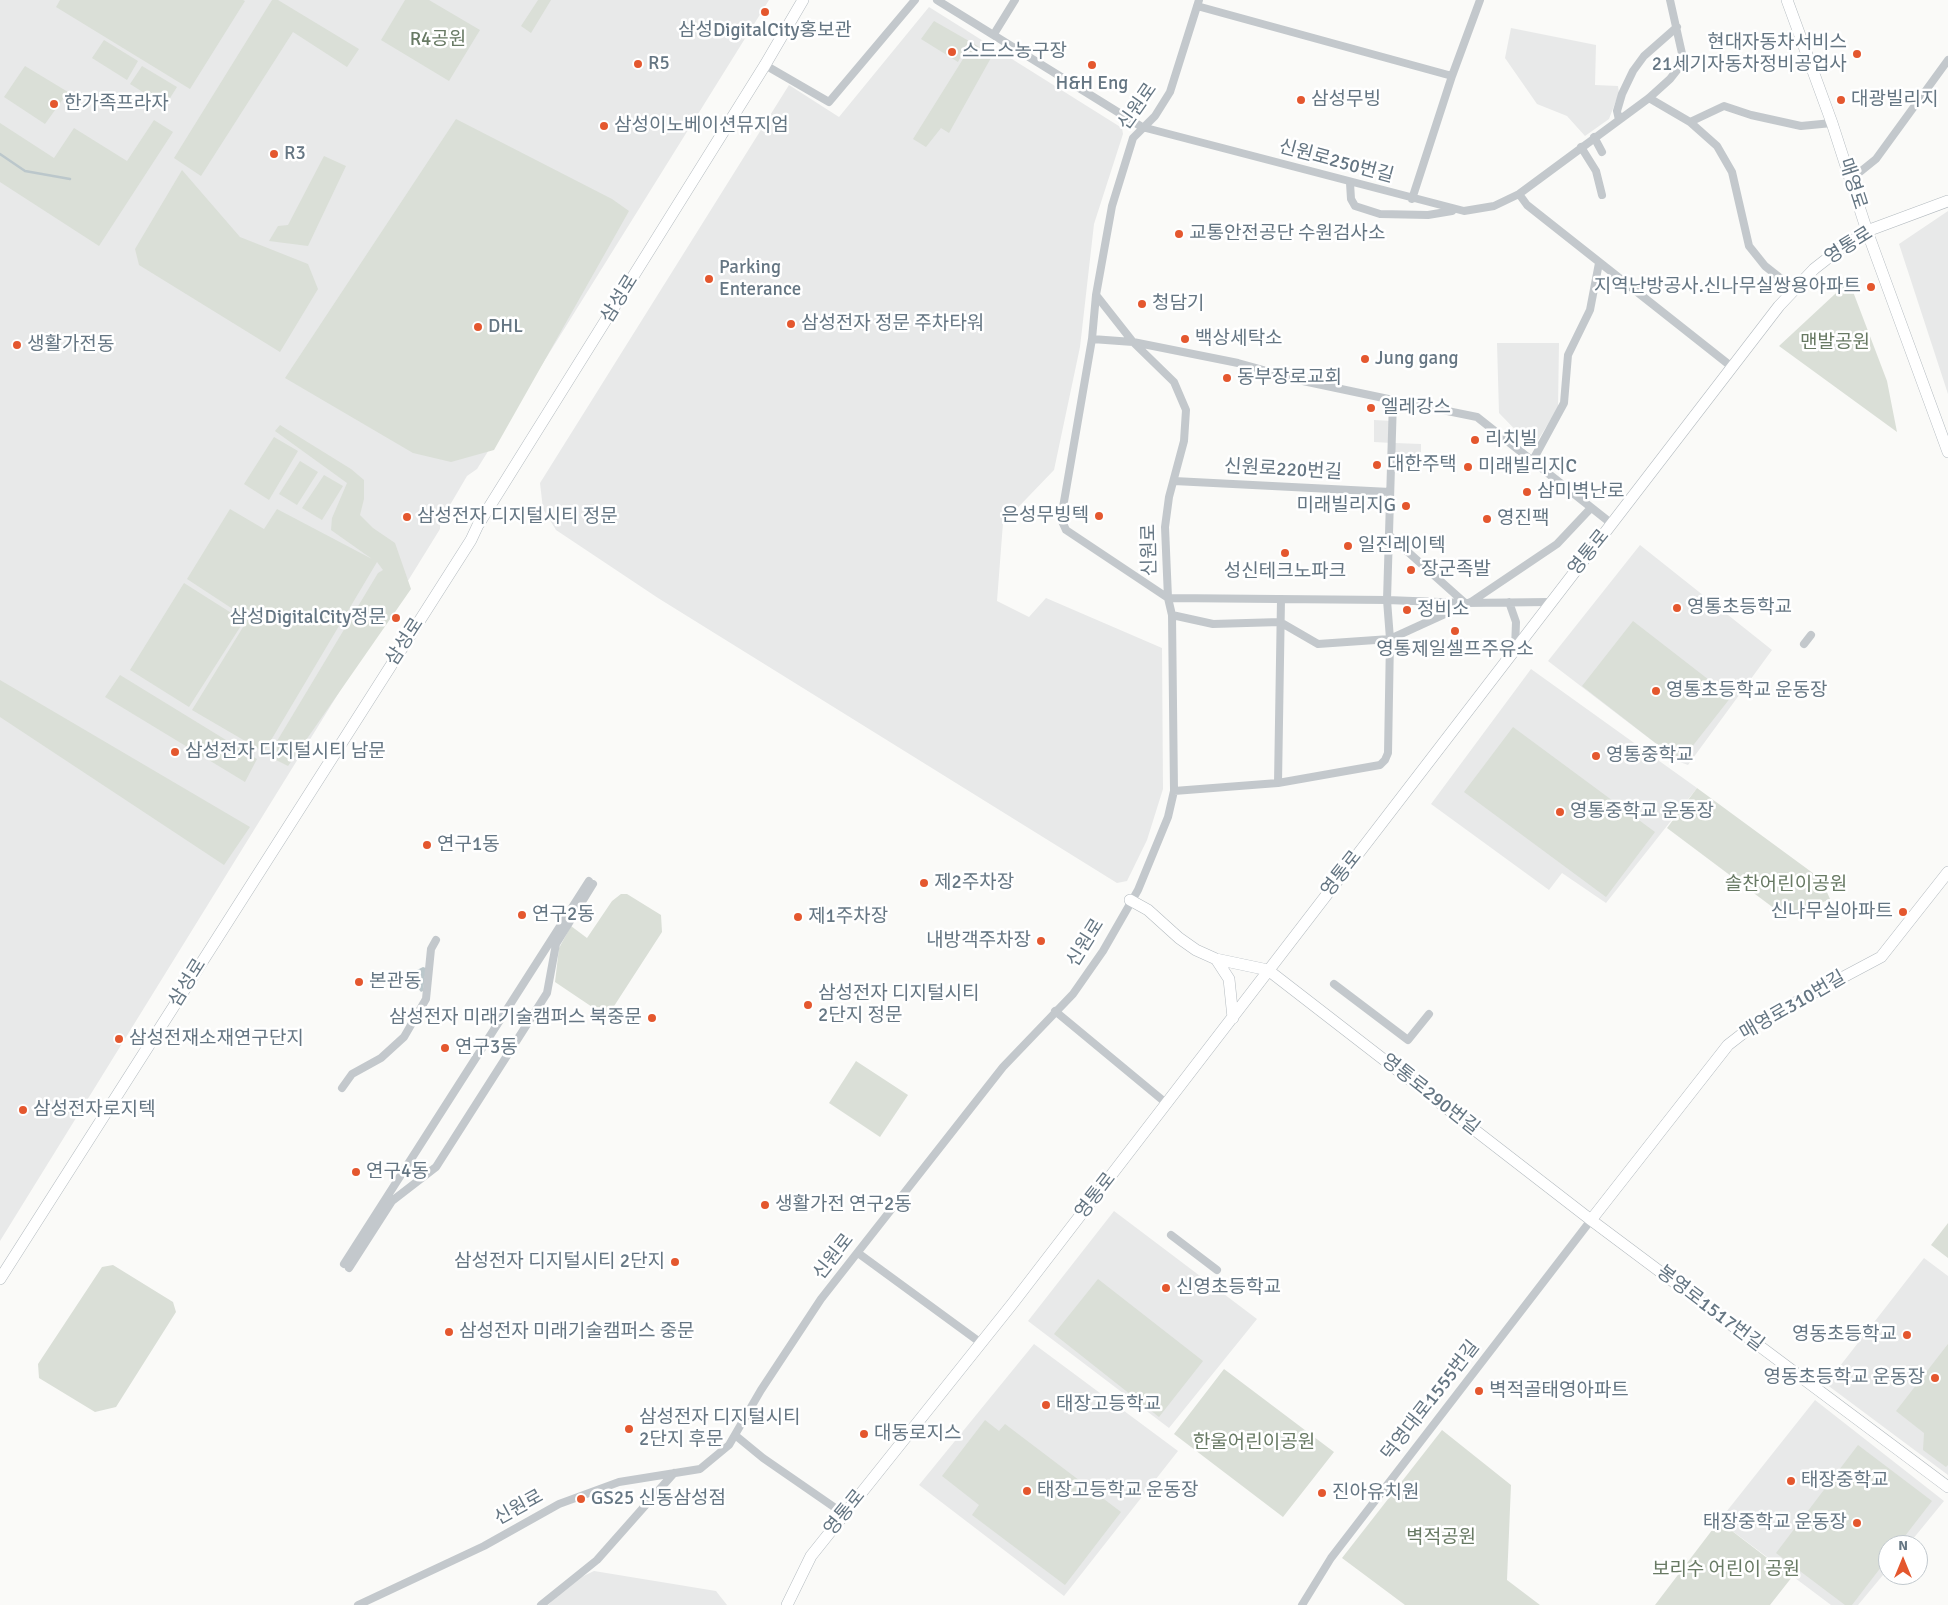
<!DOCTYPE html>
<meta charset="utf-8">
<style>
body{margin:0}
#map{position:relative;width:1948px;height:1605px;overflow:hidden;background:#fafaf8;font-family:Signika,sans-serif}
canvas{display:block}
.north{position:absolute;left:1878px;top:1535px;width:50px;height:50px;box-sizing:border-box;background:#fff;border:1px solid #c1c8cd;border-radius:50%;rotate:0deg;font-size:14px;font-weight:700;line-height:20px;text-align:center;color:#657683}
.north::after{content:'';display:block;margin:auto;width:18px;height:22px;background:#e4572e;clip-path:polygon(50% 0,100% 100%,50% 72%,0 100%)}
</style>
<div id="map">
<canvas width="1948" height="1605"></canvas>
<div class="north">N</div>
</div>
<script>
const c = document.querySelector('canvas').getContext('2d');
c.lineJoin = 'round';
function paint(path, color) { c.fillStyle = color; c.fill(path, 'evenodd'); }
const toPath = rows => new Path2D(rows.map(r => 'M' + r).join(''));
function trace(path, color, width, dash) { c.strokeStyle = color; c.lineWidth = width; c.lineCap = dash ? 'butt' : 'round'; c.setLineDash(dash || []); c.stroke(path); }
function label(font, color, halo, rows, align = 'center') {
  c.font = font + ' Signika,"Noto Sans KR",sans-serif'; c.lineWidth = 5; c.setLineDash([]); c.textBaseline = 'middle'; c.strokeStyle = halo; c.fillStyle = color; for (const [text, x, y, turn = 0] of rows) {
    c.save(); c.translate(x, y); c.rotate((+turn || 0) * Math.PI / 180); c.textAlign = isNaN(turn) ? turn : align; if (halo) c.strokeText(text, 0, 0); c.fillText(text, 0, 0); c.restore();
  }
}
const built = toPath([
 [0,0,769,0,477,469,467,476,440,522,440,529,0,1241],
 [929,7,1122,128,1123,134,1094,224,1080,347,1054,470,1003,523,997,601,1029,617,1046,598,1162,648,1163,789,1147,840,1127,881,1117,883,658,598,556,530,543,509,540,483,789,85,839,117],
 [1511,28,1596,45,1595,85,1618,86,1619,93,1609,119,1585,136,1567,116,1537,104,1505,58],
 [1948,211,1948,394,1899,244],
 [1497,343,1559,343,1558,408,1533,448,1499,413],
 [1374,420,1392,421,1392,443,1374,442],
 [1395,443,1421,444,1421,468,1394,467],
 [1640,545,1772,650,1688,765,1680,762,1548,661],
 [1531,669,1697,788,1606,903,1562,873,1549,890,1431,804],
 [1114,1211,1257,1319,1169,1428,1028,1321],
 [1924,1258,1948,1276,1948,1475,1826,1384],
 [1034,1344,1178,1451,1064,1596,919,1485],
 [1815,1400,1944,1501,1908,1545,1888,1545,1888,1569,1858,1605,1831,1605,1719,1521],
 [594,1571,716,1591,727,1605,548,1605,575,1580]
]);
const green = toPath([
 [60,0,243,0,245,1,190,89,56,7],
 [272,0,278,0,359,49,347,67,293,32,201,176,174,158],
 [405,0,429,0,480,30,449,81,381,40],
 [538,0,551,0,531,33,521,26],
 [934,21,969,41,958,62,921,39],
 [104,40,138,61,127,80,92,58],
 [973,43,992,56,949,133,941,128,926,147,913,139],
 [25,66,68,92,45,124,4,97],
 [142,66,177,87,165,106,130,84],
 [456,119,612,199,629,211,494,450,451,462,413,453,285,378],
 [154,120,173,132,99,246,0,182,0,123,54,158,74,128,127,161],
 [324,156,346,166,308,246,269,241,278,226,288,225],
 [182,170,240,237,308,264,318,289,280,352,139,265,135,249],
 [1849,281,1887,381,1897,432,1779,346],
 [280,425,351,469,364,480,364,499,360,515,373,528,395,543,411,589,288,766,268,756,378,573,383,570,377,562,264,752,192,710,248,619,187,579,230,509,264,529,277,509,372,559,331,530,332,518,347,483,275,431],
 [274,437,298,451,269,500,244,484],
 [300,461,318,472,297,505,279,494],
 [324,475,343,486,322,520,302,508],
 [184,583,244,621,189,707,130,670],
 [1633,621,1731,697,1680,762,1582,686],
 [120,675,257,759,245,782,105,697],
 [0,680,250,827,224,865,0,717],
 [1513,727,1655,832,1606,897,1464,792],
 [1697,788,1821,879,1830,899,1787,918,1667,828],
 [621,894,627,894,661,915,662,932,607,1017,555,982,559,948,571,926,587,938,612,901],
 '405.5 976a5.5 5.5 0 1 1 11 0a5.5 5.5 0 1 1-11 0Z',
 [856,1061,908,1095,880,1137,829,1103],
 [1948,1223,1948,1258,1931,1245],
 [113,1265,173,1302,176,1312,116,1407,95,1412,39,1378,38,1364,102,1267],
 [1098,1279,1203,1361,1159,1417,1054,1334],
 [1948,1344,1948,1465,1946,1467,1923,1450,1924,1433,1896,1411],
 [1224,1369,1334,1452,1283,1517,1174,1434],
 [985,1420,999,1431,1005,1424,1121,1512,1065,1585,972,1515,979,1505,942,1476],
 [1442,1430,1511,1485,1507,1580,1540,1605,1405,1605,1342,1558],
 [1858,1445,1932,1501,1898,1545,1888,1545,1888,1558,1852,1605,1845,1605,1776,1553],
 [1719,1521,1792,1577,1770,1605,1655,1605]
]);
const water = toPath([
 [423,967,426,968,423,991,421,992,412,981,417,976,415,971]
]);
const stream = toPath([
 [0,154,25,171,70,179]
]);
const street = toPath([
 [937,0,1142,127,1464,211,1494,206,1519,194,1649,98,1670,79,1681,65,1683,58,1670,0],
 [1197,6,1452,76],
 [994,34,1015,0],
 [765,65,829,102,915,0],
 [1649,98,1690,122,1717,146,1732,172,1749,246,1765,266,1794,289],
 [1619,120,1617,111,1622,94,1633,71,1644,56,1677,27],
 [1690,122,1724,106,1751,115,1801,126,1832,123],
 [1594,137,1602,152],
 [1581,147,1596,171,1602,195],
 [1850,180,1876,159,1948,60],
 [1350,183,1351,199,1355,206,1380,214,1428,215,1452,211],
 [1519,194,1527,205,1732,367],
 [1412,199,1452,76,1480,0],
 [1096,295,1092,339,1061,519,1066,530,1168,598,1387,600,1465,603,1549,602],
 [1092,339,1133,342,1238,363,1303,381,1393,400],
 [1533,460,1564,403,1568,355,1590,310,1599,263],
 [1174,481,1390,492],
 [1389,535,1465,603],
 [1509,602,1516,622,1515,649],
 [1172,615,1213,624,1280,622,1318,644,1390,639,1471,602,1557,544,1590,509],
 [1804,644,1811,635],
 [1278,783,1281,599],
 [1174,791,1278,783,1380,765,1385,760,1388,753,1390,639,1387,600,1393,400,1477,417,1612,524],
 [1334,984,1408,1040,1429,1014],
 [1055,1011,1166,1103],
 [342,1088,352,1074,381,1058,404,1037,426,999,431,949,436,940],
 [1171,1235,1217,1270],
 [858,1253,981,1343],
 [344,1264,589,881],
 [349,1268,392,1201,436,1167,547,993,556,944,593,884],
 [735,1435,763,1458,844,1514],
 [358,1605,484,1546,559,1504,619,1482,700,1469,729,1445,761,1390,821,1299,1003,1067,1073,994,1103,951,1138,890,1168,817,1174,791,1172,615,1168,598,1165,527,1169,497,1184,441,1186,410,1174,382,1133,342,1096,295,1112,206,1133,138,1155,116,1170,92,1199,0],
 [541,1605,597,1560,674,1473],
 [1302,1605,1331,1558,1591,1220]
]);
const secondary = toPath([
 [1787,0,1832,123,1867,231,1948,452],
 [1130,900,1148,910,1179,938,1196,950,1216,959,1268,970,1591,1220,1948,1487],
 [1216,959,1229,979,1233,1018],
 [1591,1220,1728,1045,1755,1024,1881,957,1948,872],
 [0,1279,471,540,478,525,765,65,803,0],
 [787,1605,811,1556,1013,1303,1779,306,1814,269,1837,251,1867,231,1948,201]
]);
const markers = [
 [765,12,5,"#e4572e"],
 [952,52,5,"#e4572e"],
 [1857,54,5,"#e4572e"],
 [638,64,5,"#e4572e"],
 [1092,65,5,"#e4572e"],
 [1301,100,5,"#e4572e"],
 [1841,100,5,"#e4572e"],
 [54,104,5,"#e4572e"],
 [604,126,5,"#e4572e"],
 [274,154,5,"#e4572e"],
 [1179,234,5,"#e4572e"],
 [709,279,5,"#e4572e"],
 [1871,287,5,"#e4572e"],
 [1142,304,5,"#e4572e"],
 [791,324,5,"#e4572e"],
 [478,327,5,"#e4572e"],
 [1185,339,5,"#e4572e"],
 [17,345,5,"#e4572e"],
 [1365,359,5,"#e4572e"],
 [1227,378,5,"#e4572e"],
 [1371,408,5,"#e4572e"],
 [1475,440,5,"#e4572e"],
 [1377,465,5,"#e4572e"],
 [1468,467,5,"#e4572e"],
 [1527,492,5,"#e4572e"],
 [1406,506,5,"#e4572e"],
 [1099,516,5,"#e4572e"],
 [407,517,5,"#e4572e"],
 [1487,519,5,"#e4572e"],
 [1348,546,5,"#e4572e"],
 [1285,553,5,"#e4572e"],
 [1411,570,5,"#e4572e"],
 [1677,608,5,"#e4572e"],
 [1407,610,5,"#e4572e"],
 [396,618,5,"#e4572e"],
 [1455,631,5,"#e4572e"],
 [1656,691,5,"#e4572e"],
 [175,752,5,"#e4572e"],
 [1596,756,5,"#e4572e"],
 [1560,812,5,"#e4572e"],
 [427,845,5,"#e4572e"],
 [924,883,5,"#e4572e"],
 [1903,912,5,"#e4572e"],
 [522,915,5,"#e4572e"],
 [798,917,5,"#e4572e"],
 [1041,941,5,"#e4572e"],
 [359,982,5,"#e4572e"],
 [808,1005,5,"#e4572e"],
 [652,1018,5,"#e4572e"],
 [119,1039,5,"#e4572e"],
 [445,1048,5,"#e4572e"],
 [23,1110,5,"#e4572e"],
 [356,1172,5,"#e4572e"],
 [765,1205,5,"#e4572e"],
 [675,1262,5,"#e4572e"],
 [1166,1288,5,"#e4572e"],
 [449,1332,5,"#e4572e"],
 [1907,1335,5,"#e4572e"],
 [1935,1378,5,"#e4572e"],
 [1479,1391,5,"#e4572e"],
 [1046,1405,5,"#e4572e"],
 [629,1429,5,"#e4572e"],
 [864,1434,5,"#e4572e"],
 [1791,1481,5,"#e4572e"],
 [1027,1491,5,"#e4572e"],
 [1322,1493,5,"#e4572e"],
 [581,1499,5,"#e4572e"],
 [1857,1523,5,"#e4572e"]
];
const poiNames = [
 ["삼성DigitalCity홍보관",765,31,"center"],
 ["현대자동차서비스",1847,43,"right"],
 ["21세기자동차정비공업사",1847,65,"right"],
 ["스드스농구장",962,52],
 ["R5",648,64],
 ["H&H Eng",1092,84,"center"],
 ["삼성무빙",1311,100],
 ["대광빌리지",1851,100],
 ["한가족프라자",64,104],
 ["삼성이노베이션뮤지엄",614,126],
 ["R3",284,154],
 ["교통안전공단 수원검사소",1189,234],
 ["Parking",719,268],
 ["Enterance",719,290],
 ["지역난방공사.신나무실쌍용아파트",1861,287,"right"],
 ["청담기",1152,304],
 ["삼성전자 정문 주차타워",801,324],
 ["DHL",488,327],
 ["백상세탁소",1195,339],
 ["생활가전동",27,345],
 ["Jung gang",1375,359],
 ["동부장로교회",1237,378],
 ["엘레강스",1381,408],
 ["리치빌",1485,440],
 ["대한주택",1387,465],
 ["미래빌리지C",1478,467],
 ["삼미벽난로",1537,492],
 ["미래빌리지G",1396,506,"right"],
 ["은성무빙텍",1089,516,"right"],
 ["삼성전자 디지털시티 정문",417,517],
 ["영진팩",1497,519],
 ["일진레이텍",1358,546],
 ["장군족발",1421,570],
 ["성신테크노파크",1285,572,"center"],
 ["영통초등학교",1687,608],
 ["정비소",1417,610],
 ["삼성DigitalCity정문",386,618,"right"],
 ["영통제일셀프주유소",1455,650,"center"],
 ["영통초등학교 운동장",1666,691],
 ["삼성전자 디지털시티 남문",185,752],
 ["영통중학교",1606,756],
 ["영통중학교 운동장",1570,812],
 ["연구1동",437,845],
 ["제2주차장",934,883],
 ["신나무실아파트",1893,912,"right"],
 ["연구2동",532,915],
 ["제1주차장",808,917],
 ["내방객주차장",1031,941,"right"],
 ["본관동",369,982],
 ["삼성전자 디지털시티",818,994],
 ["2단지 정문",818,1016],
 ["삼성전자 미래기술캠퍼스 북중문",642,1018,"right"],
 ["삼성전재소재연구단지",129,1039],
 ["연구3동",455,1048],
 ["삼성전자로지텍",33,1110],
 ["연구4동",366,1172],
 ["생활가전 연구2동",775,1205],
 ["삼성전자 디지털시티 2단지",665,1262,"right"],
 ["신영초등학교",1176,1288],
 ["삼성전자 미래기술캠퍼스 중문",459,1332],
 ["영동초등학교",1897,1335,"right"],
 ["영동초등학교 운동장",1925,1378,"right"],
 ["벽적골태영아파트",1489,1391],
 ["태장고등학교",1056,1405],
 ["삼성전자 디지털시티",639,1418],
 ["2단지 후문",639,1440],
 ["대동로지스",874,1434],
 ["태장중학교",1801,1481],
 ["태장고등학교 운동장",1037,1491],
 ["진아유치원",1332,1493],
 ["GS25 신동삼성점",591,1499],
 ["태장중학교 운동장",1847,1523,"right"]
];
const parkNames = [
 ["R4공원",438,40],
 ["맨발공원",1835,343],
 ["솔찬어린이공원",1786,885],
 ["한울어린이공원",1254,1443],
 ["벽적공원",1441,1538],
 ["보리수 어린이 공원",1726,1570]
];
const streetNames = [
 ["신원로",1138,107,-55],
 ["신원로250번길",1336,162,15],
 ["매영로",1852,184,72],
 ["영통로",1849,246,-32],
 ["삼성로",620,299,-58],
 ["신원로220번길",1283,470,3],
 ["신원로",1150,550,-91],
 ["영통로",1589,553,-51],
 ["삼성로",405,642,-57],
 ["영통로",1342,874,-52],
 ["신원로",1086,943,-58],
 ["삼성로",188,983,-58],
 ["매영로310번길",1793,1006,-30],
 ["영통로290번길",1430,1095,38],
 ["영통로",1096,1196,-52],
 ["신원로",834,1257,-52],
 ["봉영로1517번길",1710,1309,37],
 ["덕영대로1555번길",1431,1401,-52],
 ["신원로",519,1508,-29],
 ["영통로",845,1513,-51]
];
paint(built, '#e8e9e9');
paint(green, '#dadfd7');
paint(water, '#bbc7cb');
trace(stream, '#bbc7cb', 2.5);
trace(secondary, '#b3babf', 12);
trace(street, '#c3c8cc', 8);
trace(secondary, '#fff', 11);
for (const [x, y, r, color] of markers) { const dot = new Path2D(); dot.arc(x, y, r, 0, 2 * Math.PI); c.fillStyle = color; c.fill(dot); trace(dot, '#fff', 2); }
label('19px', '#657683', '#fff', poiNames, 'left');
label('19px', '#687a64', '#fff', parkNames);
label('19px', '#657683', '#fff', streetNames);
</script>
